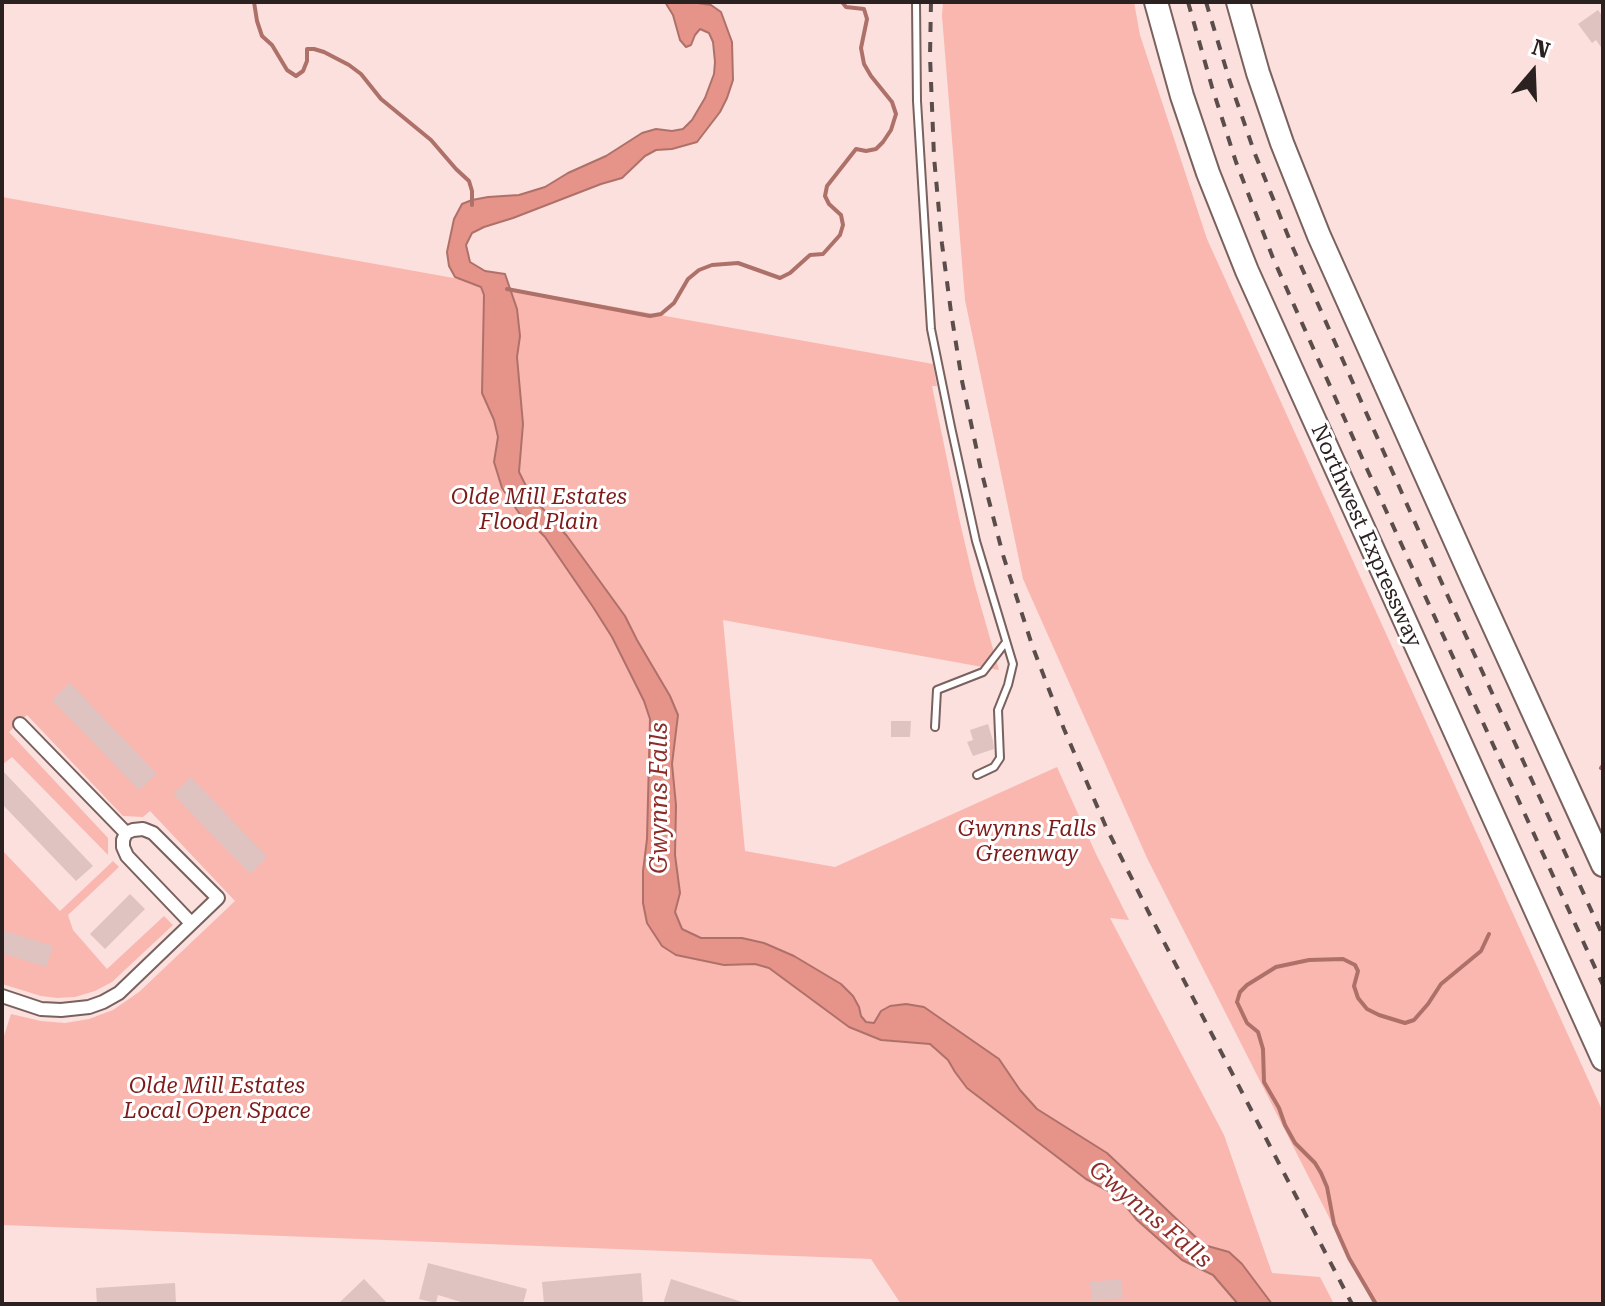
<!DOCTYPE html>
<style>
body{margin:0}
#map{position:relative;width:1605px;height:1306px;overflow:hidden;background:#fbe0dd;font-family:"Roboto Serif",serif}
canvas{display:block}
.frame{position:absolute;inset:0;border:4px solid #2b2120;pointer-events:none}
.north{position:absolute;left:1493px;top:32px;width:80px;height:80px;-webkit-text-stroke:6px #fff;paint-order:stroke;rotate:19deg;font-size:22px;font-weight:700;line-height:32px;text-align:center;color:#2b2120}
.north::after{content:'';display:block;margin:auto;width:28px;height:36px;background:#2b2120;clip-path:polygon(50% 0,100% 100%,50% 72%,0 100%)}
</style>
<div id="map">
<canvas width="1605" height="1306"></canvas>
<div class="frame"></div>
<div class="north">N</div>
</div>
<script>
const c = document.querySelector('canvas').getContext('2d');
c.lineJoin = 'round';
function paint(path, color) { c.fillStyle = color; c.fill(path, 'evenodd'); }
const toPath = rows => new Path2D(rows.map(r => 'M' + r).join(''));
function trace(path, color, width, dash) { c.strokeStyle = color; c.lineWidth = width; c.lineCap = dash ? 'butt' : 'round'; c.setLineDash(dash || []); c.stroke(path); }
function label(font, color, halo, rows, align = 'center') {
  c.font = font + ' "Roboto Serif",serif'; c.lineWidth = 6; c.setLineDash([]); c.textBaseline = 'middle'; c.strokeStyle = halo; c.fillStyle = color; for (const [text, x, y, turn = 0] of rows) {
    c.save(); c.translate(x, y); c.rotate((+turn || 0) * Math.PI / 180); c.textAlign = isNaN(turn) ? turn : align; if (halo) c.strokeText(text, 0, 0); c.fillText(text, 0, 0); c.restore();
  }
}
const green = toPath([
 [943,2,1134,2,1140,35,1207,239,1603,1112,1603,1304,1373,1304,1147,858,1023,579,965,300,942,16],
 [2,197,933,364,937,386,932,386,959,518,974,582,999,670,723,620,745,851,835,867,1057,767,1096,854,1129,920,1110,918,1224,1135,1272,1273,1320,1277,1334,1304,901,1304,871,1259,2,1225,2,1042,11,1014,41,1021,65,1023,89,1019,113,1010,139,992,235,901,150,811,143,817,123,816,27,715,9,732,108,838,108,855,12,757,2,765],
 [2,850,60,911,113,861,119,867,68,915,73,930,107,969,164,916,173,925,112,982,95,991,75,997,57,998,41,996,2,984]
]);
const water = toPath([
 [665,2,691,2,711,5,721,12,732,42,733,80,727,98,720,112,697,142,672,149,656,150,645,156,622,178,601,184,513,218,484,227,472,233,466,245,470,262,485,271,505,274,517,309,520,336,517,357,523,424,519,472,530,494,567,536,625,616,637,640,670,696,678,715,672,764,676,805,675,855,680,893,675,912,682,929,701,938,742,938,764,943,794,956,841,984,853,996,859,1007,861,1016,866,1022,874,1023,881,1011,890,1006,906,1004,924,1007,999,1059,1020,1090,1037,1109,1107,1153,1204,1245,1229,1252,1242,1264,1272,1304,1238,1304,1213,1275,1182,1260,1137,1220,1124,1204,1110,1192,1086,1179,967,1088,955,1072,948,1060,930,1044,881,1040,849,1027,769,968,755,964,724,965,676,955,662,946,647,923,643,903,643,871,647,839,650,719,644,701,612,637,593,607,545,537,530,522,519,513,502,488,494,462,498,437,494,420,482,393,484,295,481,287,455,277,449,266,447,252,454,219,462,204,472,200,488,197,519,195,545,187,568,173,606,156,642,133,656,129,672,131,683,129,692,120,705,98,714,74,715,62,713,42,709,33,700,29,695,35,691,45,686,47,680,40,673,15,665,2]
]);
const stream = toPath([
 [254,2,257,21,262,36,272,45,287,70,296,76,303,71,307,61,307,49,314,49,324,52,349,65,361,74,381,99,431,140,456,169,469,181,472,191,472,205],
 [507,289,650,316,661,314,674,303,688,279,699,270,712,265,738,263,780,278,790,273,810,255,823,254,840,235,843,225,841,215,829,204,825,196,827,186,856,149,866,151,876,149,883,142,891,130,896,114,892,102,871,76,864,64,861,48,867,19,864,9,846,7,842,2],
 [1601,768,1603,765],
 [1376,1304,1349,1258,1334,1224,1327,1187,1321,1173,1315,1163,1295,1143,1285,1125,1279,1108,1264,1082,1263,1049,1258,1032,1247,1023,1237,1002,1240,992,1247,985,1276,967,1309,960,1343,959,1355,965,1358,971,1354,986,1358,998,1367,1009,1379,1015,1405,1023,1414,1020,1428,1004,1441,984,1481,951,1489,934]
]);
const building = toPath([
 [1598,10,1603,17,1603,50,1596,40,1592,43,1578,24],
 [70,683,157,774,139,790,52,700],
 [891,721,911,721,910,737,891,737],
 [988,724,993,741,994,749,973,756,967,742,973,740,970,730],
 [2,770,93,866,76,881,2,804],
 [191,777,267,857,250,874,173,794],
 [130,894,145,909,105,949,90,934],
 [2,930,53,946,46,967,2,953],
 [428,1263,527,1289,523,1304,461,1304,461,1302,438,1295,436,1303,419,1299],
 [641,1273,643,1304,544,1304,542,1282],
 [364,1279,388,1304,338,1304],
 [671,1279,742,1302,742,1304,663,1304],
 [1121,1279,1123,1298,1092,1301,1090,1282],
 [175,1283,176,1304,97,1304,96,1288]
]);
const service = toPath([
 [916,2,917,101,931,329,951,427,976,541,1013,664,1008,685,998,710,1000,758,994,767,977,775],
 [935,727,937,690,983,672,1006,642]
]);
const minor = toPath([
 [20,724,126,833],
 [2,996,41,1009,61,1010,89,1007,103,1002,119,993,218,898,153,833,143,829,133,830,126,833,123,840,123,847,127,856,191,923]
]);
const motorway = toPath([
 [1156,2,1182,96,1208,173,1247,271,1603,1059],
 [1238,2,1258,73,1282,143,1319,236,1472,578,1603,865]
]);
const rail = toPath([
 [931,2,930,56,934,157,942,244,951,312,962,381,981,470,1003,555,1032,645,1064,729,1106,827,1151,917,1352,1304],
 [1188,2,1212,87,1236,162,1273,258,1367,469,1603,985],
 [1206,2,1230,82,1255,154,1293,248,1445,590,1603,936]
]);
const parkNames = [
 ["Olde Mill Estates",539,498],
 ["Flood Plain",539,523],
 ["Gwynns Falls",1027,830],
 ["Greenway",1027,855],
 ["Olde Mill Estates",217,1087],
 ["Local Open Space",217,1112]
];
const streetNames = [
 ["Northwest Expressway",1366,536,66]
];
const waterNames = [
 ["Gwynns Falls",660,798,-90],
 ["Gwynns Falls",1150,1215,40]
];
paint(green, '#fab7af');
paint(water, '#e6938a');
trace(water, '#ae716a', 2);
trace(stream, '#ae716a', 4);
paint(building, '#dec3c0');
trace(service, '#79615e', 10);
trace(minor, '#79615e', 16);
trace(motorway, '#79615e', 26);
trace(service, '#fff', 6);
trace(minor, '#fff', 12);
trace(motorway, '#fff', 22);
trace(rail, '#5a4d4b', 4, [10, 10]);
label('italic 22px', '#7c1b1a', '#fff', parkNames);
label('22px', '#2b2120', '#fff', streetNames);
label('italic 24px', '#8d2c28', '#fff', waterNames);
</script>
